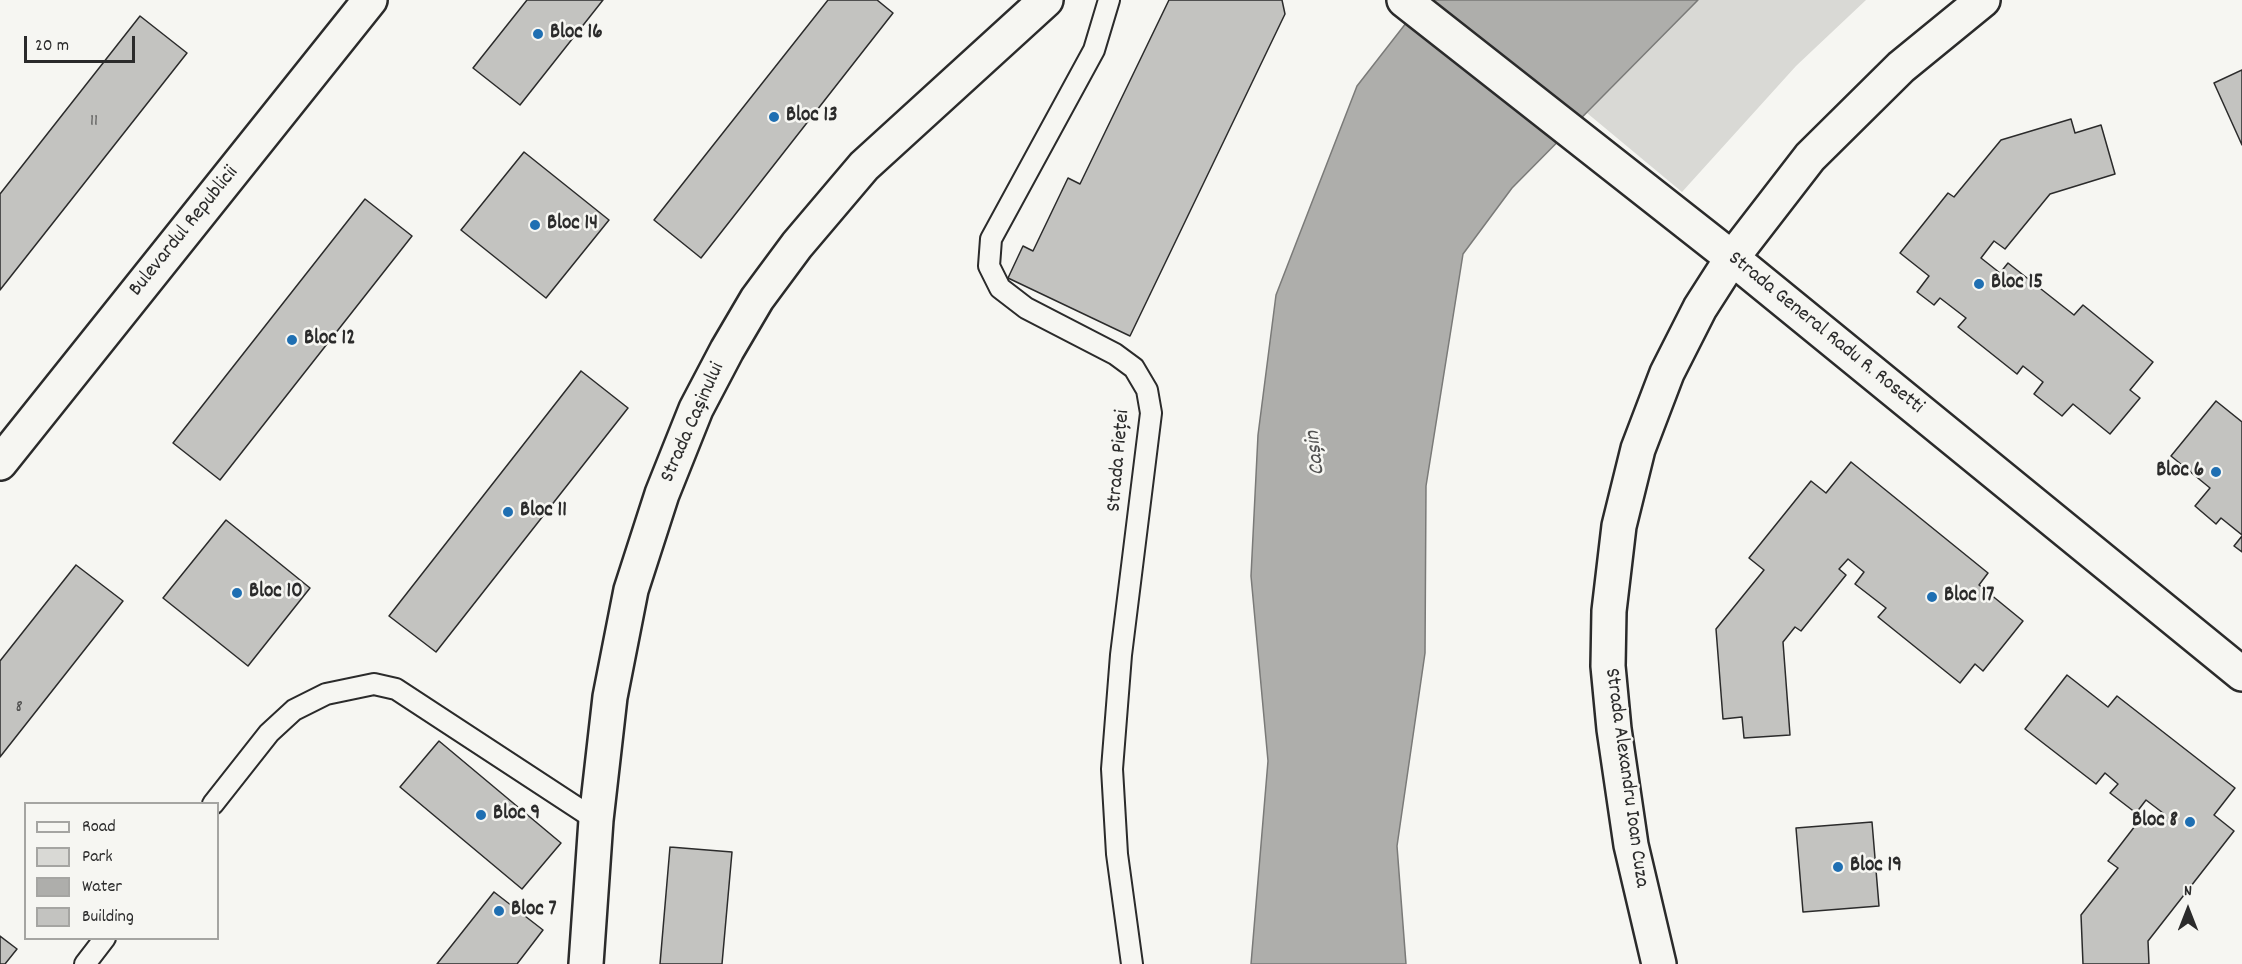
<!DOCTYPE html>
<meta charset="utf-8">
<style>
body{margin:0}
#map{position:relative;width:2242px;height:964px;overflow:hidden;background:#f6f6f2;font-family:Dekko,sans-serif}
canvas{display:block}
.legend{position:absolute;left:24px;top:802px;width:195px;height:138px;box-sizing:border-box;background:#f6f6f2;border:2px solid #a5a5a2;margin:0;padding:8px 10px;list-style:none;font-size:18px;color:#2b2b2b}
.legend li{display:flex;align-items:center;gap:12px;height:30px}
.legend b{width:30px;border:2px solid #a5a5a2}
.north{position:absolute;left:2158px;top:880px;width:60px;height:60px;-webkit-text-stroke:4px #f6f6f2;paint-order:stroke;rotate:0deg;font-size:16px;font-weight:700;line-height:24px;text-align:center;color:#2b2b2b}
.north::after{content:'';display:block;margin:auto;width:21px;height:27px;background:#2b2b2b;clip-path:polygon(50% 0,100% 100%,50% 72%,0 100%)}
.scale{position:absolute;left:24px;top:36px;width:111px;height:27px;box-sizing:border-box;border:3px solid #2b2b2b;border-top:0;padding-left:8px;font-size:18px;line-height:21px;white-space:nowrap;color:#2b2b2b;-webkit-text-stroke:4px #f6f6f2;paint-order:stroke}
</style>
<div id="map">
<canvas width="2242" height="964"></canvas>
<ul class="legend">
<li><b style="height:8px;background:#f6f6f2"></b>Road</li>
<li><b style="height:16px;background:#d9d9d5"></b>Park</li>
<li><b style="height:16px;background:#aeaeab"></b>Water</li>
<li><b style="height:16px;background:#c3c3c0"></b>Building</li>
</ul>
<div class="north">N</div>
<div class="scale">20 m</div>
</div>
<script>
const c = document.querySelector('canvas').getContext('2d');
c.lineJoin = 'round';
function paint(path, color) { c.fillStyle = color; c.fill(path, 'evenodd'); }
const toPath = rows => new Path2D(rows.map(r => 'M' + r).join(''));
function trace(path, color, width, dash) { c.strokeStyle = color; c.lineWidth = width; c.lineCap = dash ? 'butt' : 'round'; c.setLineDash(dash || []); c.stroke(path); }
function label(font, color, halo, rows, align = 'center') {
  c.font = font + ' Dekko,sans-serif'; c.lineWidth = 5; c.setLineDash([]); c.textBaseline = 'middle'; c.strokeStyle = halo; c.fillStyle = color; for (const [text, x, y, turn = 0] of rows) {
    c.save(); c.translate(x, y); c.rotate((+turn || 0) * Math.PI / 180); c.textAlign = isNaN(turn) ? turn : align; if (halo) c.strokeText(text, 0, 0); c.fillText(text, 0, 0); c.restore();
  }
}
const green = toPath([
 [1698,0,1866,0,1796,66,1682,192,1587,113]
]);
const water = toPath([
 [1424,0,1698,0,1512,188,1463,254,1426,486,1425,653,1397,846,1406,964,1251,964,1268,761,1251,576,1258,435,1276,295,1357,86,1424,0]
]);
const building = toPath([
 [527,0,603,0,520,105,473,68,527,0],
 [828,0,877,0,893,13,701,258,654,220,828,0],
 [1169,0,1282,0,1285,14,1130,336,1008,278,1023,246,1033,251,1068,178,1080,184,1169,0],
 [140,16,187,53,0,290,0,194,140,16],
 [2242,70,2242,145,2214,83,2242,70],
 [2071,119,2075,133,2101,125,2115,174,2050,194,2005,249,1994,241,1981,258,2000,273,2008,263,2074,315,2083,305,2153,362,2130,390,2140,398,2110,434,2073,404,2062,416,2034,394,2043,382,2023,366,2017,374,1958,327,1966,318,1940,298,1934,305,1917,292,1929,276,1900,253,1948,193,1954,197,2001,140,2071,119],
 [524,152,609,220,546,298,461,230,524,152],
 [365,199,412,236,220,480,173,443,365,199],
 [581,371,628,408,436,652,389,616,581,371],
 [2216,401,2242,422,2242,535,2221,518,2216,524,2195,506,2210,488,2171,456,2216,401],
 [1851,462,1988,573,1979,585,2023,621,1983,671,1975,664,1960,683,1878,617,1886,608,1855,584,1864,572,1848,559,1839,569,1846,575,1801,631,1795,627,1783,642,1790,735,1744,738,1742,717,1723,719,1716,629,1764,570,1749,558,1811,481,1826,493,1851,462],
 [226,520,310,588,248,666,163,598,226,520],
 [2242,536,2242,552,2234,546,2242,536],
 [76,565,123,601,0,757,0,661,76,565],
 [2067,675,2108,707,2117,696,2235,788,2214,815,2234,831,2148,941,2149,964,2083,964,2081,915,2118,868,2108,861,2142,817,2153,827,2163,813,2146,800,2136,813,2110,793,2118,784,2105,773,2096,784,2025,729,2067,675],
 [439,741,561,843,522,889,400,787,439,741],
 [1872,822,1879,906,1803,912,1796,828,1872,822],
 [670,847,732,852,722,964,660,964,670,847],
 [494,892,543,930,517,964,437,964,494,892],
 [0,936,17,949,5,964,0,964,0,936]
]);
const service = toPath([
 [1109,0,1094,50,991,239,989,266,1000,288,1026,308,1115,354,1134,368,1147,390,1151,413,1121,655,1112,769,1117,854,1132,964],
 [213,804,269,733,294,710,326,694,374,684,396,689,596,820],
 [85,964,105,938]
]);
const minor = toPath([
 [1404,0,1732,258,2242,674],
 [586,964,596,820,610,697,631,590,662,494,696,409,727,350,757,299,797,245,864,166,1046,0]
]);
const tertiary = toPath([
 [0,463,370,0]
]);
const secondary = toPath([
 [1659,964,1631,845,1614,729,1608,666,1609,611,1619,526,1638,449,1667,373,1700,308,1732,258,1810,157,1901,67,1983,0]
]);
const markers = [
 [538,34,6,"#1f6fb2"],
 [774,117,6,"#1f6fb2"],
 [535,225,6,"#1f6fb2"],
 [1979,284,6,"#1f6fb2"],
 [292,340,6,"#1f6fb2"],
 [2216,472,6,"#1f6fb2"],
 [508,512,6,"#1f6fb2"],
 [237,593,6,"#1f6fb2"],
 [1932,597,6,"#1f6fb2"],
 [481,815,6,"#1f6fb2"],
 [2190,822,6,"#1f6fb2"],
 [1838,867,6,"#1f6fb2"],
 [499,911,6,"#1f6fb2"]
];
const numberNames = [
 ["11",94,123],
 ["8",19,709]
];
const poiNames = [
 ["Bloc 16",550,34],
 ["Bloc 13",786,117],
 ["Bloc 14",547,225],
 ["Bloc 15",1991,284],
 ["Bloc 12",304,340],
 ["Bloc 6",2204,472,"right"],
 ["Bloc 11",520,512],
 ["Bloc 10",249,593],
 ["Bloc 17",1944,597],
 ["Bloc 9",493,815],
 ["Bloc 8",2178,822,"right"],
 ["Bloc 19",1850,867],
 ["Bloc 7",511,911]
];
const streetNames = [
 ["Bulevardul Republicii",185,232,-51],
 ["Strada General Radu R. Rosetti",1825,334,39],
 ["Strada Cașinului",694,423,-66],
 ["Strada Pieței",1120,461,-85],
 ["Strada Alexandru Ioan Cuza",1625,778,82]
];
const waterNames = [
 ["Cașin",1317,453,-97]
];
paint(green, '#d9d9d5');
paint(water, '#aeaeab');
trace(water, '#7a7a78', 1.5);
paint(building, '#c3c3c0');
trace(building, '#2b2b2b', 1.5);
trace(service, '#2b2b2b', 24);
trace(minor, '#2b2b2b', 38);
trace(tertiary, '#2b2b2b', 38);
trace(secondary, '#2b2b2b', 38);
trace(service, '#f6f6f2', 20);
trace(minor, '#f6f6f2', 33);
trace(tertiary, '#f6f6f2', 33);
trace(secondary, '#f6f6f2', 33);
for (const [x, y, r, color] of markers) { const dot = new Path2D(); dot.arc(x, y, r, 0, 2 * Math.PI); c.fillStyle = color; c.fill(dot); trace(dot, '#f6f6f2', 2); }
label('18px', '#515150', null, numberNames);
label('bold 21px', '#2b2b2b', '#f6f6f2', poiNames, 'left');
label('21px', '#2b2b2b', '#f6f6f2', streetNames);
label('italic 22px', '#525251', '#f6f6f2', waterNames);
</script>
